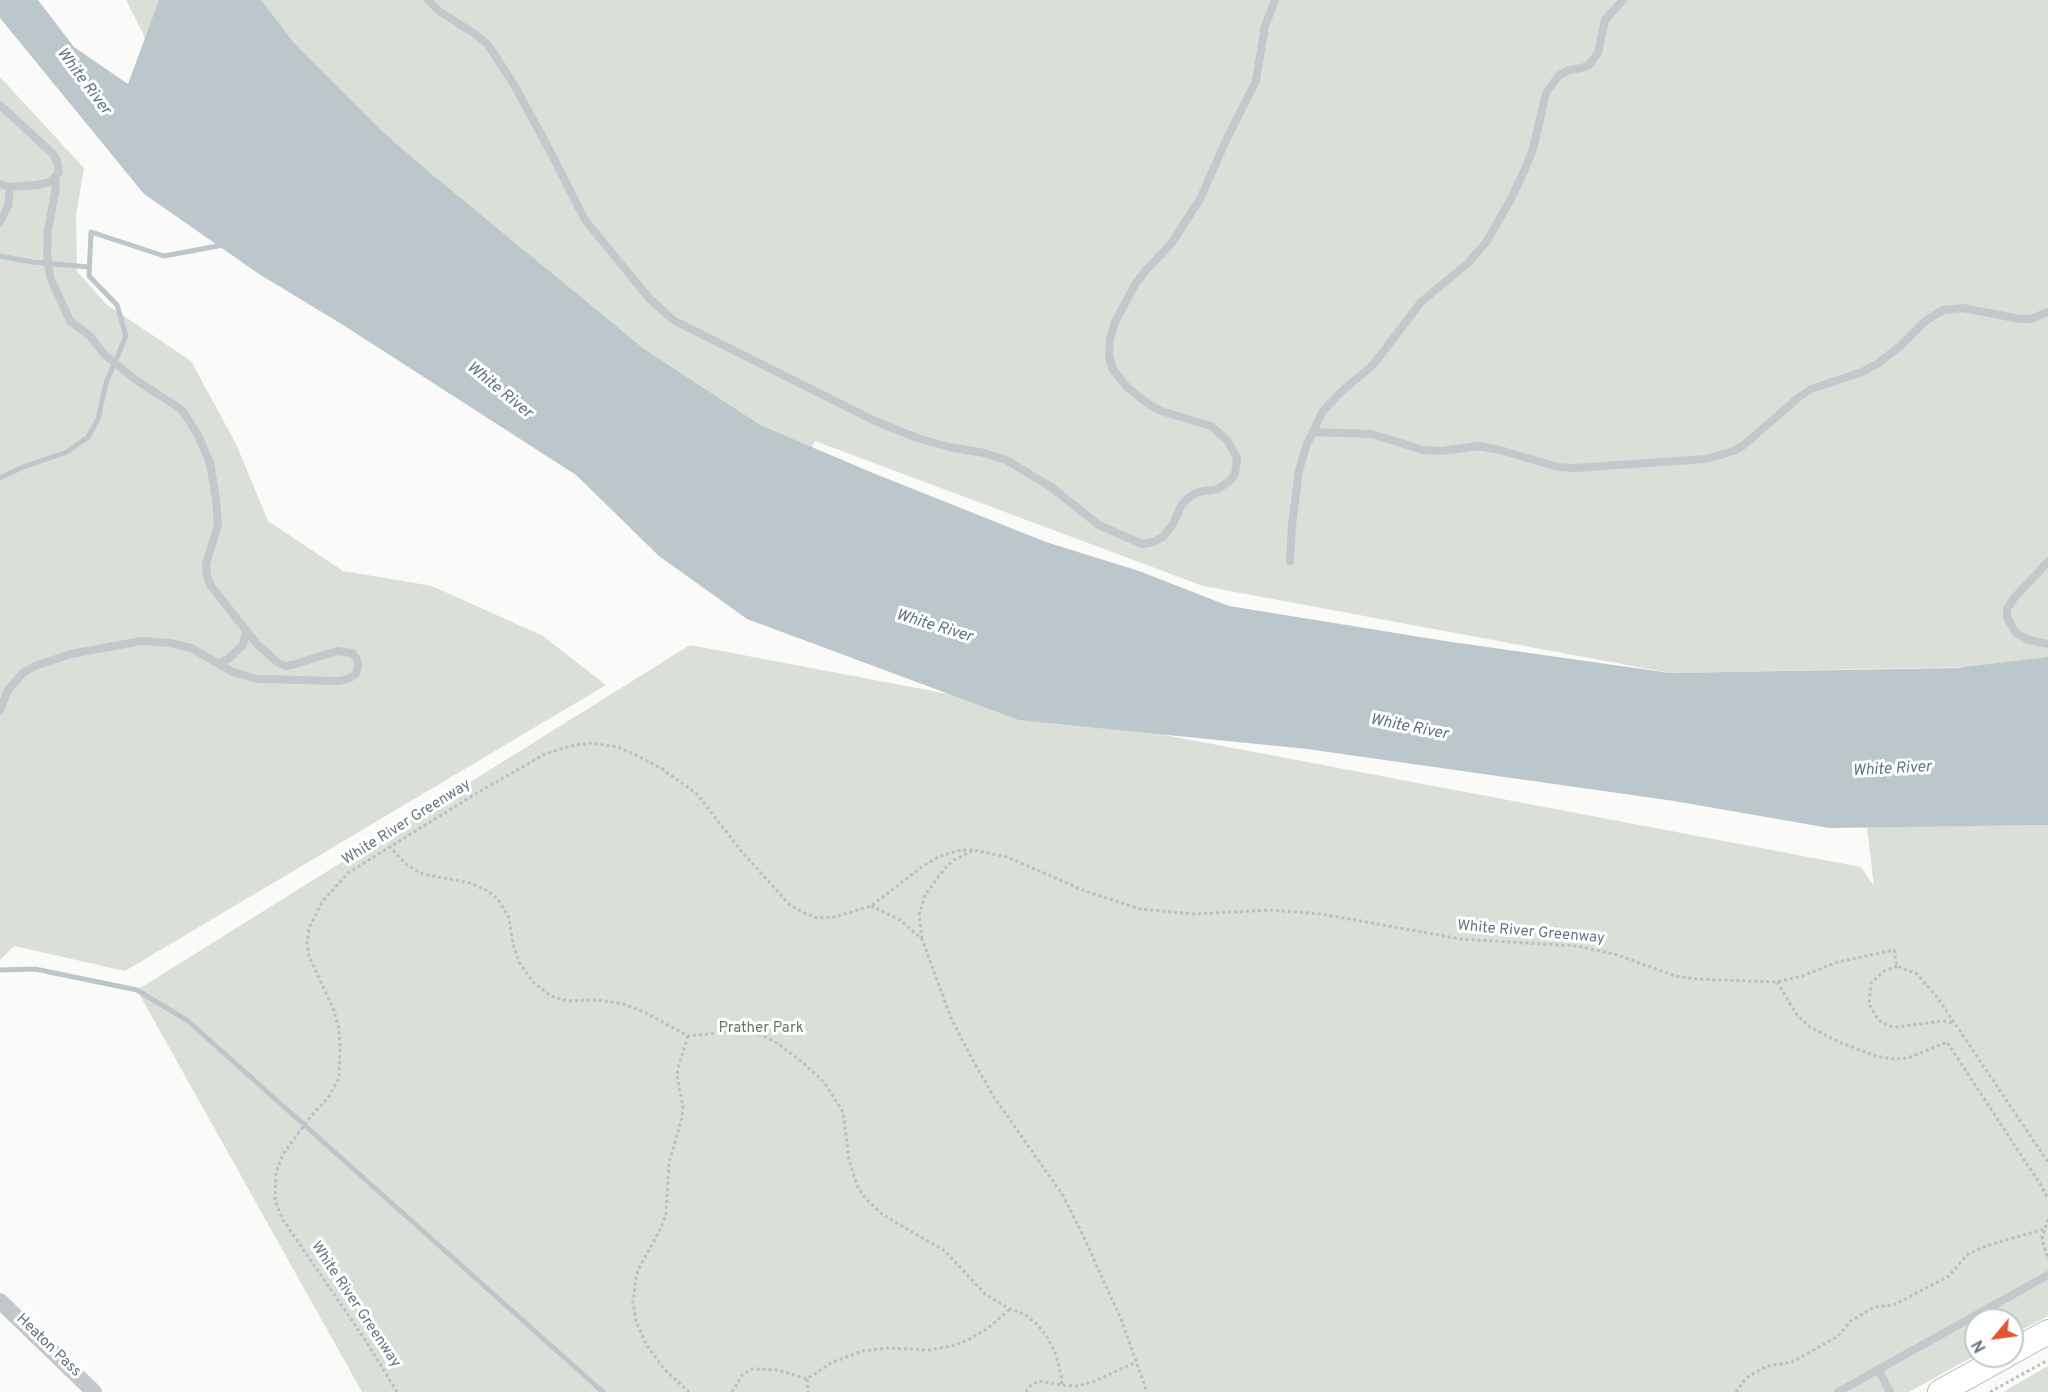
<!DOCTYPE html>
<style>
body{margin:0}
#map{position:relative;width:2048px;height:1392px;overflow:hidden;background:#fafaf8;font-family:Overpass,sans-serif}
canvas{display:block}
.north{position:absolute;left:1964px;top:1308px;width:60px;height:60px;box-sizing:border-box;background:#fff;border:2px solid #c1c8cd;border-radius:50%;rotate:241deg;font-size:16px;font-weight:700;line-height:24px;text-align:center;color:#657683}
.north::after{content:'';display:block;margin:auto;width:21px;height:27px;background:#e4572e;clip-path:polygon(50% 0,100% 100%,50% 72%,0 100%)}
</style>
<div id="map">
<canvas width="2048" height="1392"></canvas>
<div class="north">N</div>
</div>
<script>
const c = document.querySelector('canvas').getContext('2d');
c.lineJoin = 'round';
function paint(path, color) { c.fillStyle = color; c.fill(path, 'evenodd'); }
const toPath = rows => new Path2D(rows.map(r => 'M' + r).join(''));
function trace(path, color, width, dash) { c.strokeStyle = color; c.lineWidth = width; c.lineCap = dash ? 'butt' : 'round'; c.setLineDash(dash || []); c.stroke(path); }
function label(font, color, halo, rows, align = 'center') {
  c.font = font + ' Overpass,sans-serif'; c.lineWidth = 6; c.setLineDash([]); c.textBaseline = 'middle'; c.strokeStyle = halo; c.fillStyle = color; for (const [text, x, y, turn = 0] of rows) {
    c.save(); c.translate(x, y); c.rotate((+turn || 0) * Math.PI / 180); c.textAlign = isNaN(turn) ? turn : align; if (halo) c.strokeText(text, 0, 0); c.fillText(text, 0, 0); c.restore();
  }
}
const green = toPath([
 [126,0,2048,0,2048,663,2024,666,1670,673,1203,586,815,441,799,478,158,63],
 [0,77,84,168,76,215,77,271,106,304,191,361,236,444,268,521,343,571,432,586,543,636,606,685,125,971,14,946,0,960],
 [690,645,1861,867,1874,886,1867,827,2048,825,2048,1316,2012,1335,2012,1320,1976,1320,1976,1355,1909,1392,362,1392,137,990],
 [2048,1366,2048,1392,2003,1392]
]);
const water = toPath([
 [0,0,38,0,74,47,128,84,159,0,261,0,294,43,384,133,430,173,644,349,760,425,873,473,1046,542,1139,571,1229,606,1445,641,1670,673,1956,668,2048,657,2048,825,1829,828,1674,801,1307,749,1019,720,747,619,659,556,576,475,343,325,259,274,144,194,0,18]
]);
const stream = toPath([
 [0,256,32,262,89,267],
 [0,478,23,467,67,452,88,437,98,419,106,383,126,336,117,305,89,276,91,232,164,256,223,245],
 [0,970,35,969,137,990,188,1021,603,1392]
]);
const path = toPath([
 [389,846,407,865,423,874,470,883,486,890,498,899,509,918,513,944,519,962,533,982,551,996,567,1001,598,1000,623,1004,644,1012,688,1036,736,1031,762,1035,777,1043,801,1061,824,1082,843,1112,849,1160,858,1188,867,1200,882,1214,895,1222,945,1251,985,1294,1010,1309,1024,1314,1038,1325,1047,1337,1056,1355,1062,1379,1061,1385,1078,1386,1095,1381,1136,1362],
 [871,906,900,920,922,939,951,1018,971,1057,994,1097,1062,1194,1081,1231,1121,1319,1147,1392],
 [922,939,919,915,925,895,946,867,954,860,974,850,1007,857,1085,891,1140,909,1194,914,1270,910,1321,914,1461,939,1577,946,1600,951,1618,955,1675,976,1694,979,1777,982,1802,976,1838,962,1894,950,1897,966,1917,974,1937,997,2048,1162],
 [1897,966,1884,971,1871,983,1869,1004,1878,1020,1890,1026,1897,1027,1942,1021,1954,1023],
 [1777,982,1797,1015,1810,1027,1839,1042,1876,1056,1893,1059,1908,1058,1947,1042,2042,1187,2048,1199],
 [688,1036,678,1068,677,1075,683,1107,682,1118,669,1162,666,1214,661,1228,639,1268,636,1276,633,1303,636,1321,646,1344,664,1369,689,1392],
 [2048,1219,2042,1238,2048,1260],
 [807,1379,808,1392],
 [397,1392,366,1341,283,1220,275,1201,276,1172,283,1154,311,1116,328,1098,339,1078,340,1047,339,1029,333,1008,309,956,307,942,309,928,322,902,348,873,477,793,545,754,570,746,591,743,618,747,638,756,662,769,697,794,742,852,789,904,804,913,817,918,835,917,871,906,923,866,940,856,961,850,974,850],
 [732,1392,743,1374,752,1369,778,1370,807,1379,831,1363,862,1351,889,1348,929,1350,952,1346,966,1341,988,1328,1010,1309],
 [1026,1392,1030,1386,1039,1381,1061,1385],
 [1736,1392,1746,1378,1767,1366,1792,1362,1837,1337,1851,1321,1874,1307,1894,1305,1949,1276,1968,1254,1986,1246,2044,1229],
 [1990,1392,2048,1360]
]);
const lane = toPath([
 [428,0,439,11,475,34,488,45,513,83,550,151,585,220,649,298,673,320,875,421,917,438,949,447,984,453,1006,460,1051,487,1099,525,1142,544,1153,542,1163,537,1173,524,1182,504,1189,497,1198,492,1218,489,1231,480,1235,474,1237,458,1227,440,1211,426,1161,411,1147,403,1127,387,1112,368,1109,355,1110,339,1115,322,1136,283,1146,270,1171,244,1200,199,1228,136,1256,81,1265,26,1275,0],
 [0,105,53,154,57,161,59,172,50,182,37,185,10,187,0,184],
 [0,222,8,206,10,187],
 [1314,432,1372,434,1423,450,1441,451,1479,446,1500,450,1558,467,1575,468,1706,459,1734,451,1744,445,1799,397,1811,389,1862,372,1877,364,1899,347,1925,321,1943,310,1963,308,2020,319,2031,319,2048,312],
 [1290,561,1292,525,1299,470,1307,444,1323,411,1343,390,1373,365,1421,302,1468,263,1487,241,1511,199,1525,169,1533,149,1546,93,1559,75,1569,70,1582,68,1589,65,1598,53,1605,20,1623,0],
 [2048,562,2014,598,2007,609,2007,617,2016,633,2029,640,2048,644],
 [219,663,228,659,243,645,246,632],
 [0,710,8,690,24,672,35,666,71,654,141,641,170,643,191,648,233,672,257,679,339,681,350,678,356,674,358,666,357,659,352,653,337,651,292,665,285,666,277,662,257,644,211,586,207,576,206,564,218,525,216,499,210,463,198,435,182,410,136,380,104,354,90,336,70,321,50,277,47,254,48,230,56,187,55,177],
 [1878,1369,1890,1392],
 [1838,1392,2048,1275]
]);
const street = toPath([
 [0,1301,94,1392]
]);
const secondary = toPath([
 [2012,1352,2048,1332],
 [1940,1392,2005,1356]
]);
const streetNames = [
 ["White River Greenway",407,823,-32],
 ["White River Greenway",1531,933,5],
 ["White River Greenway",355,1305,56],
 ["Heaton Pass",48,1346,44]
];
const parkNames = [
 ["Prather Park",761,1029]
];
const waterNames = [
 ["White River",83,82,53],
 ["White River",499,391,39],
 ["White River",934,627,17],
 ["White River",1409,728,11],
 ["White River",1892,770,-3]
];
paint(green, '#dadfd7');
paint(water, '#bbc7cb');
trace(stream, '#bbc7cb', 5);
trace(secondary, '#b3babf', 26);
trace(path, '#bbbfc2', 3, [3, 3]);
trace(lane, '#c3c8cc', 8);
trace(street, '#c3c8cc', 16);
trace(secondary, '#fff', 24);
label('15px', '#657683', '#fff', streetNames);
label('15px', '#687a64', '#fff', parkNames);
label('italic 16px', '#60757c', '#fff', waterNames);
</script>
